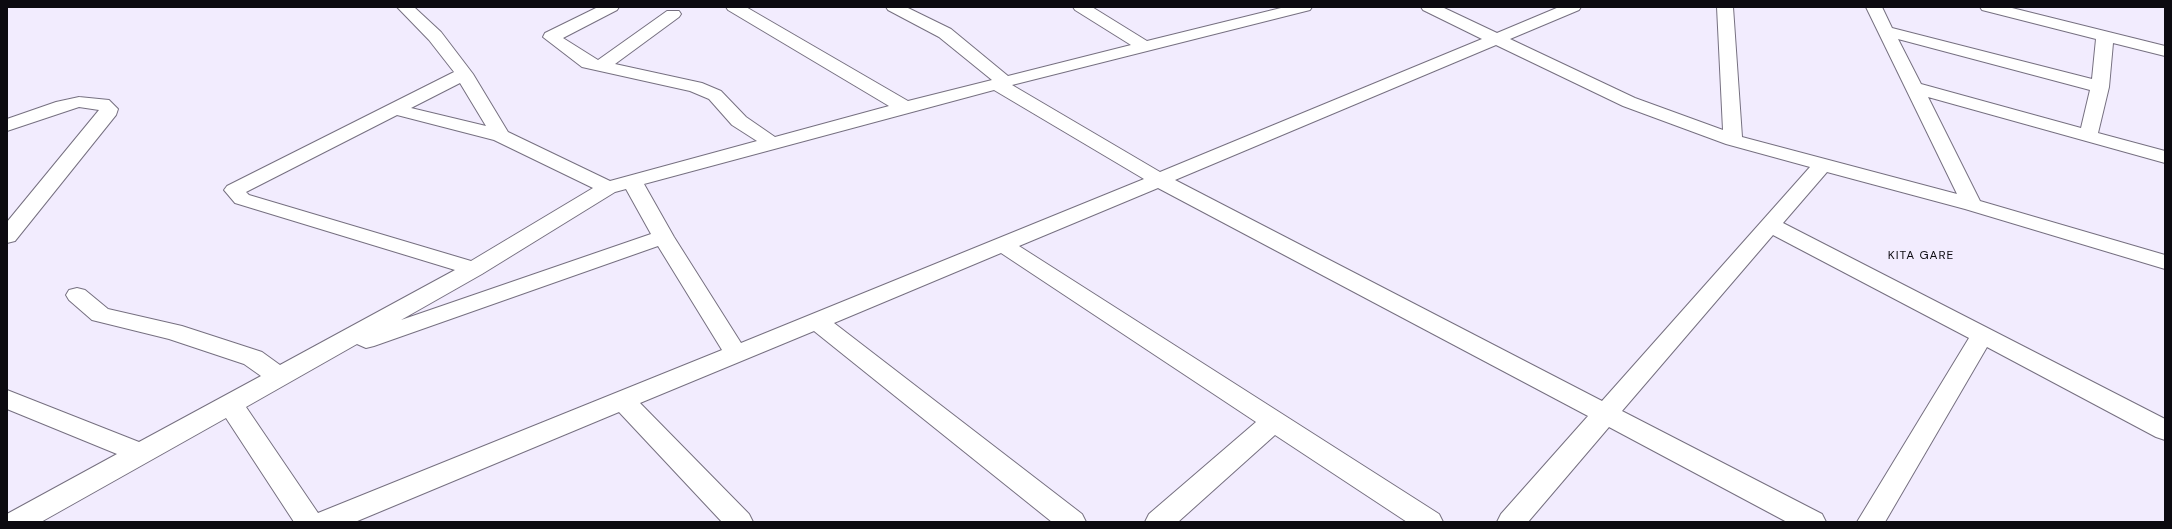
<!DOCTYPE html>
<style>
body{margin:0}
#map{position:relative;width:2172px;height:529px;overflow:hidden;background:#f2ecfe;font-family:"DM Sans",sans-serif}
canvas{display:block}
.frame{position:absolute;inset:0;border:8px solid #0c0a10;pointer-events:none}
</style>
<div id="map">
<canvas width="2172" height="529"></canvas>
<div class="frame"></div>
</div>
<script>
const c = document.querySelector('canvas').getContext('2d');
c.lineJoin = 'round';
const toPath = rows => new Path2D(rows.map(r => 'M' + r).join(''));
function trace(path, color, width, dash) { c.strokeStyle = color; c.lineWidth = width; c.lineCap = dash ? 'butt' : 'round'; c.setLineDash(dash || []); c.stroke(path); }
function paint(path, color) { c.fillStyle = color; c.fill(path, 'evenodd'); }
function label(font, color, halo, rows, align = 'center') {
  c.font = font + ' "DM Sans",sans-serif'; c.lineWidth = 3.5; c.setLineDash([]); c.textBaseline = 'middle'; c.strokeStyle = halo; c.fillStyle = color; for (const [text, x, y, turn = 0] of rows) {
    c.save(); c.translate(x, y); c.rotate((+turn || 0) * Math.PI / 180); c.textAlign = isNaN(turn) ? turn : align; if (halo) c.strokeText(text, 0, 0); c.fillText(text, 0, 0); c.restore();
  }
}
const minor = toPath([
 [397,7,414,7,441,32,473,74,508,132,610,181,757,141,732,125,709,99,690,91,582,67,543,37,545,33,598,7,619,7,617,10,563,38,598,60,667,11,679,11,681,14,679,17,615,64,702,83,721,91,746,117,775,137,889,106,728,10,726,7,746,7,908,101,992,80,939,37,888,10,886,7,906,7,951,29,1008,76,1131,45,1075,10,1073,7,1092,7,1147,41,1285,7,1312,7,1310,10,1012,85,1160,172,1482,39,1423,10,1421,7,1442,7,1497,33,1559,7,1581,7,1579,10,1510,39,1635,98,1723,130,1717,7,1733,7,1742,137,1957,194,1866,7,1882,7,1892,28,2092,79,2096,39,1982,10,1980,7,2008,7,2165,46,2165,56,2113,43,2109,87,2098,133,2165,151,2165,163,1928,97,1980,201,2165,255,2165,269,1965,209,1827,172,1783,223,2165,419,2165,440,2156,437,1987,347,1885,522,1857,522,1969,338,1773,235,1622,411,1822,514,1826,522,1787,522,1609,427,1528,522,1497,522,1501,514,1588,416,1158,188,1019,246,1439,514,1443,522,1407,522,1275,435,1178,522,1145,522,1149,514,1256,422,1001,253,834,323,1082,514,1086,522,1052,522,814,331,640,403,749,514,753,522,722,522,619,412,355,522,294,522,226,418,41,522,7,522,7,514,117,454,7,409,7,390,139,442,261,376,244,364,169,339,92,320,69,300,66,295,69,290,77,288,85,290,108,309,182,326,262,352,280,365,455,270,235,203,224,190,227,186,454,72,429,40,397,7],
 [1898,39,2090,90,2081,128,1921,84,1898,39],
 [1496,45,1623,106,1726,144,1810,167,1602,401,1175,180,1496,45],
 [460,83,486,126,411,108,460,83],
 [994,90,1144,179,741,343,674,237,644,184,994,90],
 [397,115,494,140,593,188,471,261,249,195,246,192,397,115],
 [626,189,651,234,401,320,482,274,615,192,626,189],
 [658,246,722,350,318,513,246,407,357,344,366,348,374,346,658,246],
 [79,97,109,100,118,109,116,115,15,241,7,243,7,222,99,110,79,107,7,131,7,119,56,102,79,97]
]);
const quarterNames = [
 ["KITA GARE",1921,256]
];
trace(minor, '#767080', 2);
paint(minor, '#fff');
c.letterSpacing = '1px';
label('12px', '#0c0a10', '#f2ecfe', quarterNames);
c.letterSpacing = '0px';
</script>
